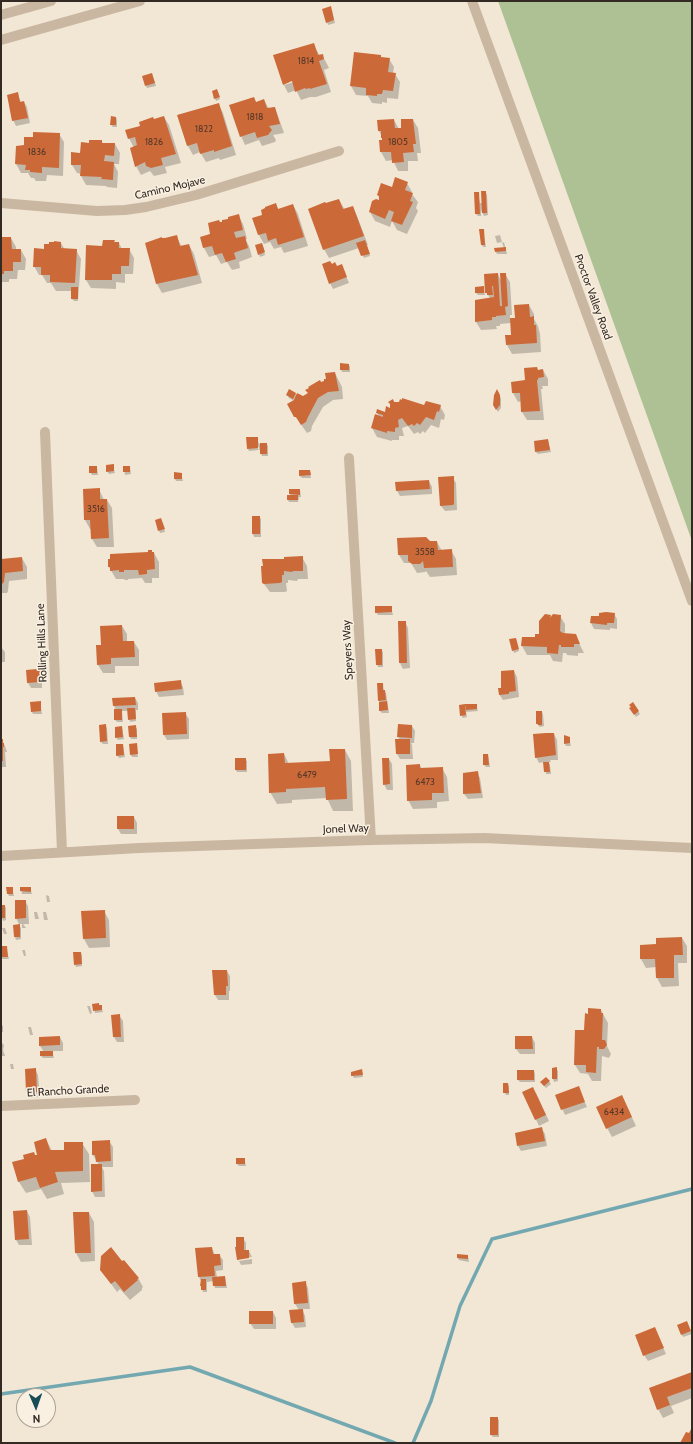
<!DOCTYPE html>
<style>
body{margin:0}
#map{position:relative;width:693px;height:1444px;overflow:hidden;background:#f2e7d5;font-family:Cabin,sans-serif}
canvas{display:block}
.frame{position:absolute;inset:0;border:2px solid #332a24;pointer-events:none}
.north{position:absolute;left:16px;top:1388px;width:40px;height:40px;box-sizing:border-box;background:#faf0e1;border:1px solid #aaa195;border-radius:50%;rotate:178deg;font-size:11px;font-weight:700;line-height:16px;text-align:center;color:#332a24}
.north::after{content:'';display:block;margin:auto;width:14px;height:18px;background:#184d56;clip-path:polygon(50% 0,100% 100%,50% 72%,0 100%)}
</style>
<div id="map">
<canvas width="693" height="1444"></canvas>
<div class="frame"></div>
<div class="north">N</div>
</div>
<script>
const c = document.querySelector('canvas').getContext('2d');
c.lineJoin = 'round';
function paint(path, color) { c.fillStyle = color; c.fill(path, 'evenodd'); }
const toPath = rows => new Path2D(rows.map(r => 'M' + r).join(''));
function trace(path, color, width, dash) { c.strokeStyle = color; c.lineWidth = width; c.lineCap = dash ? 'butt' : 'round'; c.setLineDash(dash || []); c.stroke(path); }
function label(font, color, halo, rows, align = 'center') {
  c.font = font + ' Cabin,sans-serif'; c.lineWidth = 3; c.setLineDash([]); c.textBaseline = 'middle'; c.strokeStyle = halo; c.fillStyle = color; for (const [text, x, y, turn = 0] of rows) {
    c.save(); c.translate(x, y); c.rotate((+turn || 0) * Math.PI / 180); c.textAlign = isNaN(turn) ? turn : align; if (halo) c.strokeText(text, 0, 0); c.fillText(text, 0, 0); c.restore();
  }
}
const green = toPath([
 [498,1,692,1,692,541]
]);
const shadow = toPath([
 [332,10,335,23,328,25,327,22],
 [313,44,320,56,322,55,327,64,329,68,324,70,331,92,316,97,310,97,301,100,296,90,288,93,284,85,297,81],
 [381,58,389,59,394,67,393,73,395,74,400,82,398,99,387,98,387,103,382,102,382,104,372,103,368,96,356,95,351,86],
 [152,74,156,86,147,88,146,86],
 [17,93,21,102,24,102,27,107,30,123,16,126,13,120],
 [218,93,220,99,216,101,215,98],
 [254,98,256,103,264,100,269,109,274,107,278,116,284,133,273,135,276,140,275,142,262,146,259,140,245,145,241,136],
 [218,104,223,113,236,155,220,160,219,158,206,162,200,152,193,155,188,146,178,116],
 [116,117,117,120,117,127,113,127,111,125],
 [164,117,169,125,181,163,165,167,167,173,154,176,150,171,141,175,136,166,134,148,129,138,141,127,154,120],
 [394,120,399,129,402,129,413,120,418,128,421,153,417,153,418,161,408,161,408,171,398,171,393,160,386,161,381,152,380,141,384,141,379,131,378,121],
 [59,134,64,142,63,176,47,175,46,181,36,181,34,178,31,178,28,173,21,173,16,164,25,146],
 [102,141,103,144,115,144,120,153,119,164,114,164,118,172,117,188,107,187,106,186,86,185,81,176,82,174,77,173,72,165,90,144],
 [407,183,412,192,411,193,418,202,416,208,418,211,407,234,397,230,392,221,390,227,375,221,370,212,380,201,378,195,392,188],
 [485,192,487,195,488,215,484,216,481,210,481,216,478,216,476,214,478,193,480,203,482,203],
 [339,200,345,210,353,207,357,216,368,245,367,245,370,256,364,258,359,248,329,258,324,249,325,204],
 [275,204,279,210,293,205,298,214,308,246,284,253,281,247,274,249,270,242,264,244,259,235,254,219,264,215],
 [238,215,243,224,247,239,245,239,249,246,252,257,239,262,240,268,232,270,227,262,221,264,216,255,209,257,204,248,201,237,211,234,220,223],
 [483,230,486,247,483,247,482,245],
 [500,235,502,242,497,243,495,236],
 [176,236,182,247,189,245,194,254,202,283,162,293,157,284,146,243],
 [1,238,11,238,16,247,16,250,21,250,26,259,25,270,18,270,17,279,9,279,9,282,1,282],
 [114,241,115,243,119,243,122,249,129,249,134,258,133,274,125,274,125,283,116,282,116,289,91,288,86,280,103,247],
 [504,242,507,254,497,254,496,252,504,248,502,243],
 [61,243,65,250,76,250,81,259,78,301,74,301,72,299,72,291,56,291,51,283,47,283,42,275,39,275,34,266,45,250],
 [263,246,265,255,260,257,259,254],
 [332,265,344,271,349,283,333,289,330,283],
 [498,274,501,281,505,274,510,282,512,315,510,315,510,319,516,319,529,305,534,314,534,319,538,326,540,334,541,352,512,354,507,345,506,336,512,336,511,323,500,324,500,326,496,326,497,329,481,330,476,322,490,298,486,292],
 [484,287,485,295,478,295,476,293],
 [349,365,350,367,350,372,342,372,341,369],
 [543,370,548,379,548,386,542,386,543,389,541,389,544,420,527,420,522,412,522,401,518,402,513,393,538,371],
 [335,373,342,387,343,399,333,400,323,407,312,426,311,431,307,433,295,416,294,401,289,398,287,395,295,393,297,396,303,397],
 [497,391,501,398,501,408,498,412,494,405],
 [393,400,395,403,425,406,440,406,445,415,444,420,441,419,439,428,431,425,425,433,423,431,420,434,418,432,414,434,408,426,402,428,404,436,399,436,399,440,392,440,392,441,377,437,372,428,379,416,377,413,385,413,390,409],
 [257,438,259,444,266,444,268,446,268,456,262,456,257,443,255,444,259,450,249,451,248,449],
 [548,440,551,452,538,454,536,452],
 [113,466,115,473,109,474,107,471],
 [97,467,98,475,92,475,90,472],
 [124,467,130,467,131,474,125,475],
 [310,471,311,478,302,478,300,476],
 [181,474,183,481,176,481,175,479],
 [453,478,456,483,457,510,445,511,441,506],
 [429,481,432,487,432,494,400,496,397,491],
 [99,489,104,500,107,500,112,508,114,547,97,547,92,539,92,529,90,529,85,520,84,490],
 [290,490,300,490,301,497,299,497,298,502,289,502,288,500,290,496],
 [253,517,259,517,261,519,261,537,254,537,253,534],
 [156,521,162,522,165,532,160,533],
 [429,542,437,542,442,551,451,550,456,559,457,575,430,577,426,571,425,572,417,573,411,563,404,563,399,555],
 [154,553,159,562,159,578,152,578,152,583,145,583,142,578,128,579,128,580,125,580,124,579,116,579,109,567],
 [302,557,307,566,308,579,298,579,297,581,288,580,288,583,286,583,287,591,285,592,270,592,264,584,285,560],
 [22,558,27,567,27,579,9,581,8,591,7,593,1,593,1,560],
 [391,607,393,615,378,615,376,612],
 [614,614,617,619,617,629,610,628,610,630,594,629,591,623,592,617,600,618],
 [550,616,552,618,560,616,565,624,565,634,575,635,584,653,578,653,578,656,567,655,566,653,563,653,562,662,553,661,550,655,527,655,522,646,523,638,536,638,540,635],
 [399,622,405,622,408,628,410,668,403,669,400,663],
 [122,626,127,634,127,642,134,642,139,650,139,666,115,666,115,673,103,673,98,665,102,646],
 [516,641,519,651,514,653,513,650],
 [1,647,5,652,5,662,1,662],
 [381,650,383,652,383,667,378,667,377,664],
 [37,670,38,672,40,672,44,678,44,683,42,683,42,688,31,688,28,683],
 [514,671,517,677,519,697,503,700,499,694,502,689,501,679],
 [180,681,183,687,184,695,159,697,156,691],
 [383,684,384,691,386,693,389,713,382,713,380,711,379,700],
 [135,698,138,703,138,710,136,710,136,721,130,722,128,711,122,711,123,722,117,722,115,720,116,710,114,706],
 [40,702,42,714,33,714,32,712],
 [633,704,640,714,636,717,631,709],
 [466,705,476,705,478,711,466,712,467,717,463,718,461,715,464,706,467,710],
 [542,712,543,714,544,726,540,727,537,724],
 [185,713,189,719,189,739,167,740,164,735],
 [105,725,107,728,108,744,103,744,101,742],
 [135,726,137,729,137,739,131,739,130,737],
 [412,726,415,731,414,743,411,743,412,745,413,759,400,759,397,754,400,740,398,737],
 [122,727,124,739,118,740,116,737],
 [554,734,557,740,558,760,550,760,551,762,548,762,550,765,551,774,546,774,544,762,539,763,536,757],
 [569,738,571,746,566,746,565,744],
 [2,740,5,746,7,752,5,752,6,767,1,767,1,741],
 [136,744,138,757,132,757,131,755],
 [123,745,125,757,119,758,117,755],
 [345,750,351,761,353,811,333,811,327,798,292,800,292,803,277,804,270,792,284,754,289,764,331,762],
 [488,755,490,767,486,767,484,765],
 [245,759,247,761,247,772,237,772,236,770],
 [389,759,392,764,393,790,387,790,384,784],
 [420,765,422,769,442,768,447,777,449,801,437,802,437,808,413,809,408,800],
 [477,772,480,778,483,798,468,799,464,794],
 [134,817,137,823,137,834,121,834,118,829],
 [12,888,14,896,9,896,8,894],
 [21,888,30,888,32,894,22,894],
 [46,895,49,896,50,902,47,902],
 [25,901,28,906,29,924,23,924,26,928,22,928,22,924,19,924,16,918],
 [2,906,5,906,6,908,6,920,3,921,2,918],
 [104,911,109,920,110,947,89,948,84,939],
 [34,912,37,912,39,919,35,919],
 [43,912,46,912,48,920,44,920],
 [19,925,21,928,21,939,16,940,15,937,14,926],
 [2,928,5,928,7,934,4,934],
 [682,938,687,946,687,963,678,963,679,986,662,987,657,978,656,967,646,968,641,959,641,946,657,945],
 [1,947,6,947,9,959,1,959],
 [22,950,25,950,26,956,24,956],
 [81,953,82,956,82,966,76,967,75,964],
 [227,971,230,976,230,991,229,991,229,1000,218,1000,215,995],
 [93,1005,101,1006,103,1012,95,1013],
 [87,1006,90,1006,92,1013,90,1014],
 [601,1010,608,1023,607,1046,611,1054,609,1058,602,1056,601,1081,592,1081,588,1074,580,1073,575,1065,585,1031,588,1015],
 [119,1015,123,1021,124,1042,117,1042,114,1037],
 [1,1024,3,1026,3,1032,1,1032],
 [28,1027,31,1027,33,1035,30,1035],
 [60,1037,63,1043,63,1051,52,1051,54,1058,43,1058,41,1056,44,1052,40,1046],
 [532,1037,535,1043,535,1054,520,1054,516,1049],
 [1,1042,4,1045,3,1050,5,1056,2,1056,1,1054],
 [10,1064,13,1064,14,1069,11,1069],
 [553,1068,556,1068,558,1071,558,1081,554,1082,553,1079],
 [35,1069,38,1075,40,1097,30,1098,27,1092,26,1070],
 [361,1070,363,1077,354,1078,352,1075],
 [534,1071,535,1074,535,1082,520,1082,518,1080],
 [546,1078,551,1084,546,1088,543,1085],
 [508,1084,509,1086,509,1095,506,1095,504,1092],
 [578,1087,587,1107,565,1115,556,1095],
 [523,1092,536,1093,549,1121,539,1126],
 [622,1096,636,1126,612,1137,607,1128],
 [542,1129,545,1134,547,1146,521,1151,518,1146],
 [46,1139,52,1151,65,1151,82,1143,89,1154,90,1182,61,1183,64,1194,47,1199,41,1189,26,1193,19,1182,35,1156,38,1155],
 [109,1141,113,1147,113,1167,102,1167,104,1171,105,1197,95,1197,92,1191,99,1165,93,1155],
 [244,1159,246,1166,239,1166,237,1164],
 [27,1211,30,1217,32,1245,19,1245,16,1240],
 [74,1213,89,1213,94,1222,95,1261,81,1262,76,1253],
 [243,1238,246,1243,246,1251,249,1251,252,1257,239,1258,239,1261,252,1259,252,1264,241,1265,238,1259],
 [212,1248,215,1255,219,1255,223,1260,223,1270,216,1271,217,1278,225,1277,227,1288,215,1288,213,1281,207,1282,207,1292,203,1292,201,1286,201,1281,199,1277],
 [468,1256,469,1262,459,1260,458,1258],
 [124,1261,138,1278,143,1287,142,1288,142,1290,130,1300,120,1289,117,1292,101,1270],
 [305,1282,308,1288,310,1309,302,1309,305,1316,306,1327,295,1328,292,1323,299,1310,295,1304,293,1284],
 [273,1312,276,1318,276,1329,254,1329,250,1323],
 [688,1325,692,1334,683,1337,678,1326],
 [655,1329,666,1354,648,1361,644,1355],
 [692,1373,692,1398,671,1406,674,1413,663,1418,658,1409,650,1389],
 [497,1418,499,1420,499,1437,493,1437,491,1435]
]);
const stream = toPath([
 [1,1394,190,1367,395,1443],
 [413,1443,431,1401,460,1306,492,1239,692,1189]
]);
const building = toPath([
 [331,6,334,20,326,23,322,9],
 [314,43,318,55,323,54,324,59,319,61,327,84,310,89,310,88,306,89,305,88,295,92,292,81,283,85,273,55],
 [354,52,381,55,381,57,390,58,388,72,396,73,393,91,383,90,382,94,377,94,377,96,366,95,366,88,350,86],
 [152,73,155,83,145,86,142,76],
 [217,89,220,97,214,99,212,91],
 [18,92,20,102,24,101,28,118,12,121,7,95],
 [254,97,256,102,264,99,267,108,275,107,280,124,269,126,272,130,268,135,257,138,255,132,240,137,229,105],
 [219,103,232,146,214,152,214,150,200,154,197,143,187,146,177,115],
 [111,116,116,117,116,125,110,125],
 [164,116,176,154,161,158,163,165,151,168,146,166,145,162,135,167,130,148,137,145,135,137,128,139,125,130,140,126,139,122,153,117,154,119],
 [394,119,395,128,401,128,401,119,413,119,416,144,413,144,414,152,403,153,404,162,392,163,391,152,380,152,379,140,382,140,382,138,381,138,381,131,378,131,377,120],
 [33,132,60,133,59,168,42,167,42,173,30,172,30,170,25,170,26,165,15,164,16,146,24,145,24,137,33,137],
 [89,140,102,140,102,143,115,143,114,156,105,155,104,161,114,162,113,180,101,179,102,177,80,176,81,165,71,165,71,152,80,153,81,142,89,143],
 [395,177,408,182,405,190,413,193,410,201,413,202,402,225,391,221,394,212,389,210,385,219,369,212,372,201,376,199,379,200,379,196,377,195,381,183,392,187],
 [481,191,486,191,487,213,482,213],
 [474,192,479,192,480,214,475,214],
 [339,199,343,209,353,206,364,236,323,250,308,209,325,202,326,203,329,202],
 [276,203,278,209,293,204,304,237,278,245,276,238,268,241,266,233,258,235,252,218,262,215,261,210,265,208,265,207],
 [239,214,243,230,234,232,236,238,245,236,248,248,236,252,234,253,236,259,226,262,222,253,215,255,212,246,203,248,200,237,210,234,208,223,219,220,220,222,222,222,222,220,228,219,228,217],
 [479,229,484,229,485,245,481,245],
 [177,235,180,246,189,244,198,275,156,284,145,243,162,237,162,238,165,238],
 [2,237,11,237,12,249,21,249,21,262,13,262,13,271,4,271,4,274,1,274,1,238],
 [103,240,115,240,114,242,119,242,119,248,130,248,129,266,121,266,121,274,112,274,112,280,85,280,86,245,102,246],
 [365,240,370,254,361,256,356,243],
 [54,241,61,242,61,248,77,249,75,283,50,282,50,275,41,275,41,267,33,267,34,248,44,249,44,244,49,244,49,242,54,242],
 [262,243,265,252,258,255,255,245],
 [506,247,506,251,495,252,494,248],
 [330,261,332,264,335,262,337,266,342,264,347,277,329,284,322,264],
 [498,273,500,306,502,306,500,273,506,273,508,306,505,307,506,315,496,316,496,317,492,317,492,320,475,322,475,300,494,297,493,286,492,286,493,295,487,295,487,293,485,293,484,274],
 [484,286,484,293,475,293,475,287],
 [71,287,78,287,78,299,71,299],
 [529,304,530,317,534,316,534,325,536,325,537,343,506,345,505,335,511,335,510,318,515,318,514,305],
 [340,363,349,364,349,370,340,370],
 [537,367,538,370,543,369,544,377,538,378,538,380,537,380,540,411,521,412,520,393,512,393,511,382,525,380,524,368],
 [335,372,339,391,328,392,318,398,308,417,306,422,301,425,296,417,294,417,287,404,294,400,297,393,303,396,308,393,305,390,309,388,308,387,320,380,321,382,324,381,324,379,326,379,325,373],
 [289,389,296,393,293,399,286,395],
 [497,389,500,395,500,405,496,410,493,405,494,395],
 [402,398,424,405,426,401,441,405,439,412,437,411,434,420,426,417,420,425,417,423,414,426,412,424,408,426,402,418,398,420,399,427,395,428,395,432,387,431,387,433,371,428,375,414,383,417,383,415,376,413,377,409,385,412,386,406,390,408,390,404,388,402,393,399,394,402,399,402,400,399,402,400],
 [246,437,258,437,258,448,247,449],
 [548,439,550,450,535,452,534,441],
 [260,443,267,443,267,454,260,454],
 [114,464,114,471,106,472,106,465],
 [89,466,97,466,97,473,89,473],
 [123,466,130,466,130,472,123,472],
 [299,470,310,470,311,475,299,476],
 [174,472,182,473,182,479,174,479],
 [454,476,454,504,453,505,440,506,438,477],
 [429,480,430,489,396,491,395,482],
 [100,488,100,499,107,499,109,538,91,539,90,520,84,520,83,489],
 [289,489,300,489,300,495,289,494],
 [287,495,298,495,298,500,287,500],
 [252,516,260,516,260,534,252,534],
 [161,518,165,529,158,531,155,520],
 [426,537,430,541,437,541,438,550,452,549,453,567,424,568,423,561,420,564,412,564,408,561,408,555,398,555,397,538],
 [148,550,152,550,152,552,154,552,155,569,147,570,147,574,139,575,138,570,124,570,124,572,119,572,119,570,110,571,110,567,108,567,108,559,110,559,110,554,148,552],
 [303,556,303,571,293,571,292,572,284,571,284,575,282,575,282,582,280,583,264,584,262,583,261,566,263,566,262,559,284,559,284,557],
 [22,557,23,571,5,573,4,582,1,585,1,559],
 [375,606,392,606,392,612,375,613],
 [606,612,615,613,614,623,607,623,607,625,590,623,591,616,599,616,599,613],
 [545,614,551,615,550,618,553,614,561,615,560,631,563,633,576,634,580,644,574,644,574,647,561,647,561,645,559,645,558,654,547,653,547,647,521,646,522,637,535,637,535,634,539,634,539,621],
 [398,621,406,621,407,663,399,663],
 [122,625,123,641,134,641,135,657,111,658,111,664,97,665,96,645,101,645,100,626],
 [516,638,519,649,512,651,509,639],
 [375,649,382,649,382,665,376,665],
 [37,669,37,671,41,671,41,677,39,677,40,682,27,683,26,670],
 [514,670,516,691,509,692,509,694,499,695,498,688,501,688,501,671],
 [181,680,182,689,155,692,154,683],
 [377,683,383,683,383,690,385,690,386,700,378,701],
 [135,697,136,705,113,706,112,698],
 [41,701,41,711,31,712,30,702],
 [387,701,388,710,379,711,379,702],
 [633,702,639,711,634,715,629,708,631,707,629,705],
 [465,704,477,704,477,709,466,710],
 [465,704,466,715,460,716,459,705],
 [127,708,135,708,136,719,128,720],
 [114,709,122,709,122,720,114,720],
 [536,711,542,711,542,725,538,725,538,724,536,724],
 [186,712,187,734,163,735,162,713],
 [106,724,107,741,100,742,99,725],
 [398,724,412,725,412,738,397,737],
 [136,725,137,737,129,737,128,726],
 [122,726,123,737,115,738,115,727],
 [546,733,554,733,556,755,535,758,533,734],
 [564,735,570,737,570,743,564,744],
 [1,739,3,739,3,743,4,743,4,747,3,747,3,761,1,761],
 [395,739,410,739,410,754,396,754],
 [137,743,138,754,130,755,129,744],
 [116,744,123,744,124,755,116,756],
 [329,749,345,749,347,799,326,800,325,787,286,789,286,792,269,793,268,754,284,753,285,763,330,761],
 [483,754,488,754,489,765,483,765],
 [235,758,246,758,246,770,235,770],
 [382,758,389,758,390,784,383,785],
 [543,762,549,762,550,772,544,772],
 [420,764,420,768,443,767,444,793,432,793,432,800,407,801,406,765],
 [478,771,481,793,463,794,463,773],
 [117,816,134,816,134,829,117,829],
 [6,887,13,887,13,894,7,894],
 [20,887,31,887,31,892,20,891],
 [15,900,26,900,26,918,15,919],
 [1,905,5,905,5,918,1,918],
 [105,910,106,938,83,939,81,911],
 [20,924,20,937,14,937,13,925],
 [682,937,683,955,674,955,674,978,656,978,655,959,640,959,640,945,656,944,656,938],
 [1,946,7,946,8,957,1,957],
 [73,952,81,952,82,964,74,965],
 [212,970,227,970,228,986,226,986,226,995,214,995],
 [99,1003,99,1005,102,1005,102,1010,93,1011,92,1004],
 [588,1008,601,1009,601,1013,603,1013,602,1040,605,1040,607,1045,604,1049,599,1049,599,1047,597,1047,596,1073,586,1072,586,1065,574,1065,575,1030,584,1030,585,1013,588,1014],
 [120,1014,121,1037,113,1037,111,1015],
 [60,1036,60,1045,39,1046,39,1037],
 [515,1036,532,1036,533,1049,515,1049],
 [40,1051,53,1051,53,1056,40,1056],
 [557,1067,557,1079,552,1079,552,1068],
 [36,1068,37,1092,26,1092,25,1069],
 [362,1069,363,1075,351,1076,351,1072],
 [517,1070,534,1070,534,1080,517,1080],
 [546,1077,550,1081,544,1086,540,1082],
 [503,1083,508,1083,509,1093,503,1093],
 [579,1086,585,1102,561,1110,555,1095],
 [533,1087,546,1115,535,1120,522,1092],
 [622,1095,632,1117,606,1129,596,1107],
 [542,1127,545,1141,517,1146,515,1133],
 [46,1138,50,1150,64,1150,64,1142,83,1142,83,1171,55,1172,58,1182,40,1188,36,1177,18,1182,12,1162,24,1159,23,1155,34,1152,35,1155,37,1155,34,1142],
 [110,1140,111,1161,96,1162,95,1155,92,1155,92,1141],
 [236,1158,245,1158,245,1164,236,1164],
 [91,1164,102,1164,102,1191,91,1192],
 [27,1210,29,1239,15,1240,13,1211],
 [73,1212,89,1212,91,1253,75,1253],
 [236,1237,244,1237,244,1250,249,1250,249,1258,237,1260,235,1247,236,1247],
 [111,1247,122,1261,124,1260,139,1278,137,1279,138,1280,124,1292,115,1281,111,1284,100,1270,101,1256],
 [212,1247,213,1254,220,1254,221,1265,214,1266,215,1276,198,1277,195,1248],
 [457,1254,468,1255,468,1259,457,1258],
 [225,1276,226,1286,213,1286,212,1277],
 [201,1279,206,1279,206,1290,201,1290,201,1286,200,1286],
 [306,1281,308,1303,294,1304,292,1283],
 [303,1309,304,1322,291,1323,289,1310],
 [249,1311,273,1311,273,1324,249,1324],
 [687,1321,691,1331,681,1335,677,1325],
 [655,1327,664,1348,643,1356,635,1335],
 [692,1372,692,1388,667,1397,670,1405,657,1410,649,1388],
 [490,1417,498,1417,498,1435,490,1435],
 [692,1427,692,1443,680,1443,686,1432,689,1433]
]);
const minor = toPath([
 [472,1,692,601],
 [1,15,51,1],
 [1,40,140,1],
 [1,203,97,211,125,210,146,207,196,195,339,151],
 [45,432,62,852],
 [349,458,371,840],
 [1,856,139,848,371,840,484,838,692,848],
 [1,1106,135,1100]
]);
const numberNames = [
 ["1814",306,61],
 ["1818",255,117],
 ["1822",204,129],
 ["1826",154,142],
 ["1805",398,142],
 ["1836",37,152],
 ["3516",96,509],
 ["3558",425,552],
 ["6479",307,775],
 ["6473",425,782],
 ["6434",614,1112]
];
const streetNames = [
 ["Camino Mojave",170,188,-13],
 ["Proctor Valley Road",593,297,70],
 ["Rolling Hills Lane",42,643,-92],
 ["Speyers Way",348,650,-93],
 ["Jonel Way",346,829,-2],
 ["El Rancho Grande",68,1091,-3]
];
paint(green, '#aec195');
paint(shadow, '#0003');
trace(stream, '#73a8b0', 3.5);
paint(building, '#cc6938');
trace(minor, '#cab7a1', 10);
label('9px', '#593a29', null, numberNames);
label('11px', '#332a24', '#faf0e1', streetNames);
</script>
